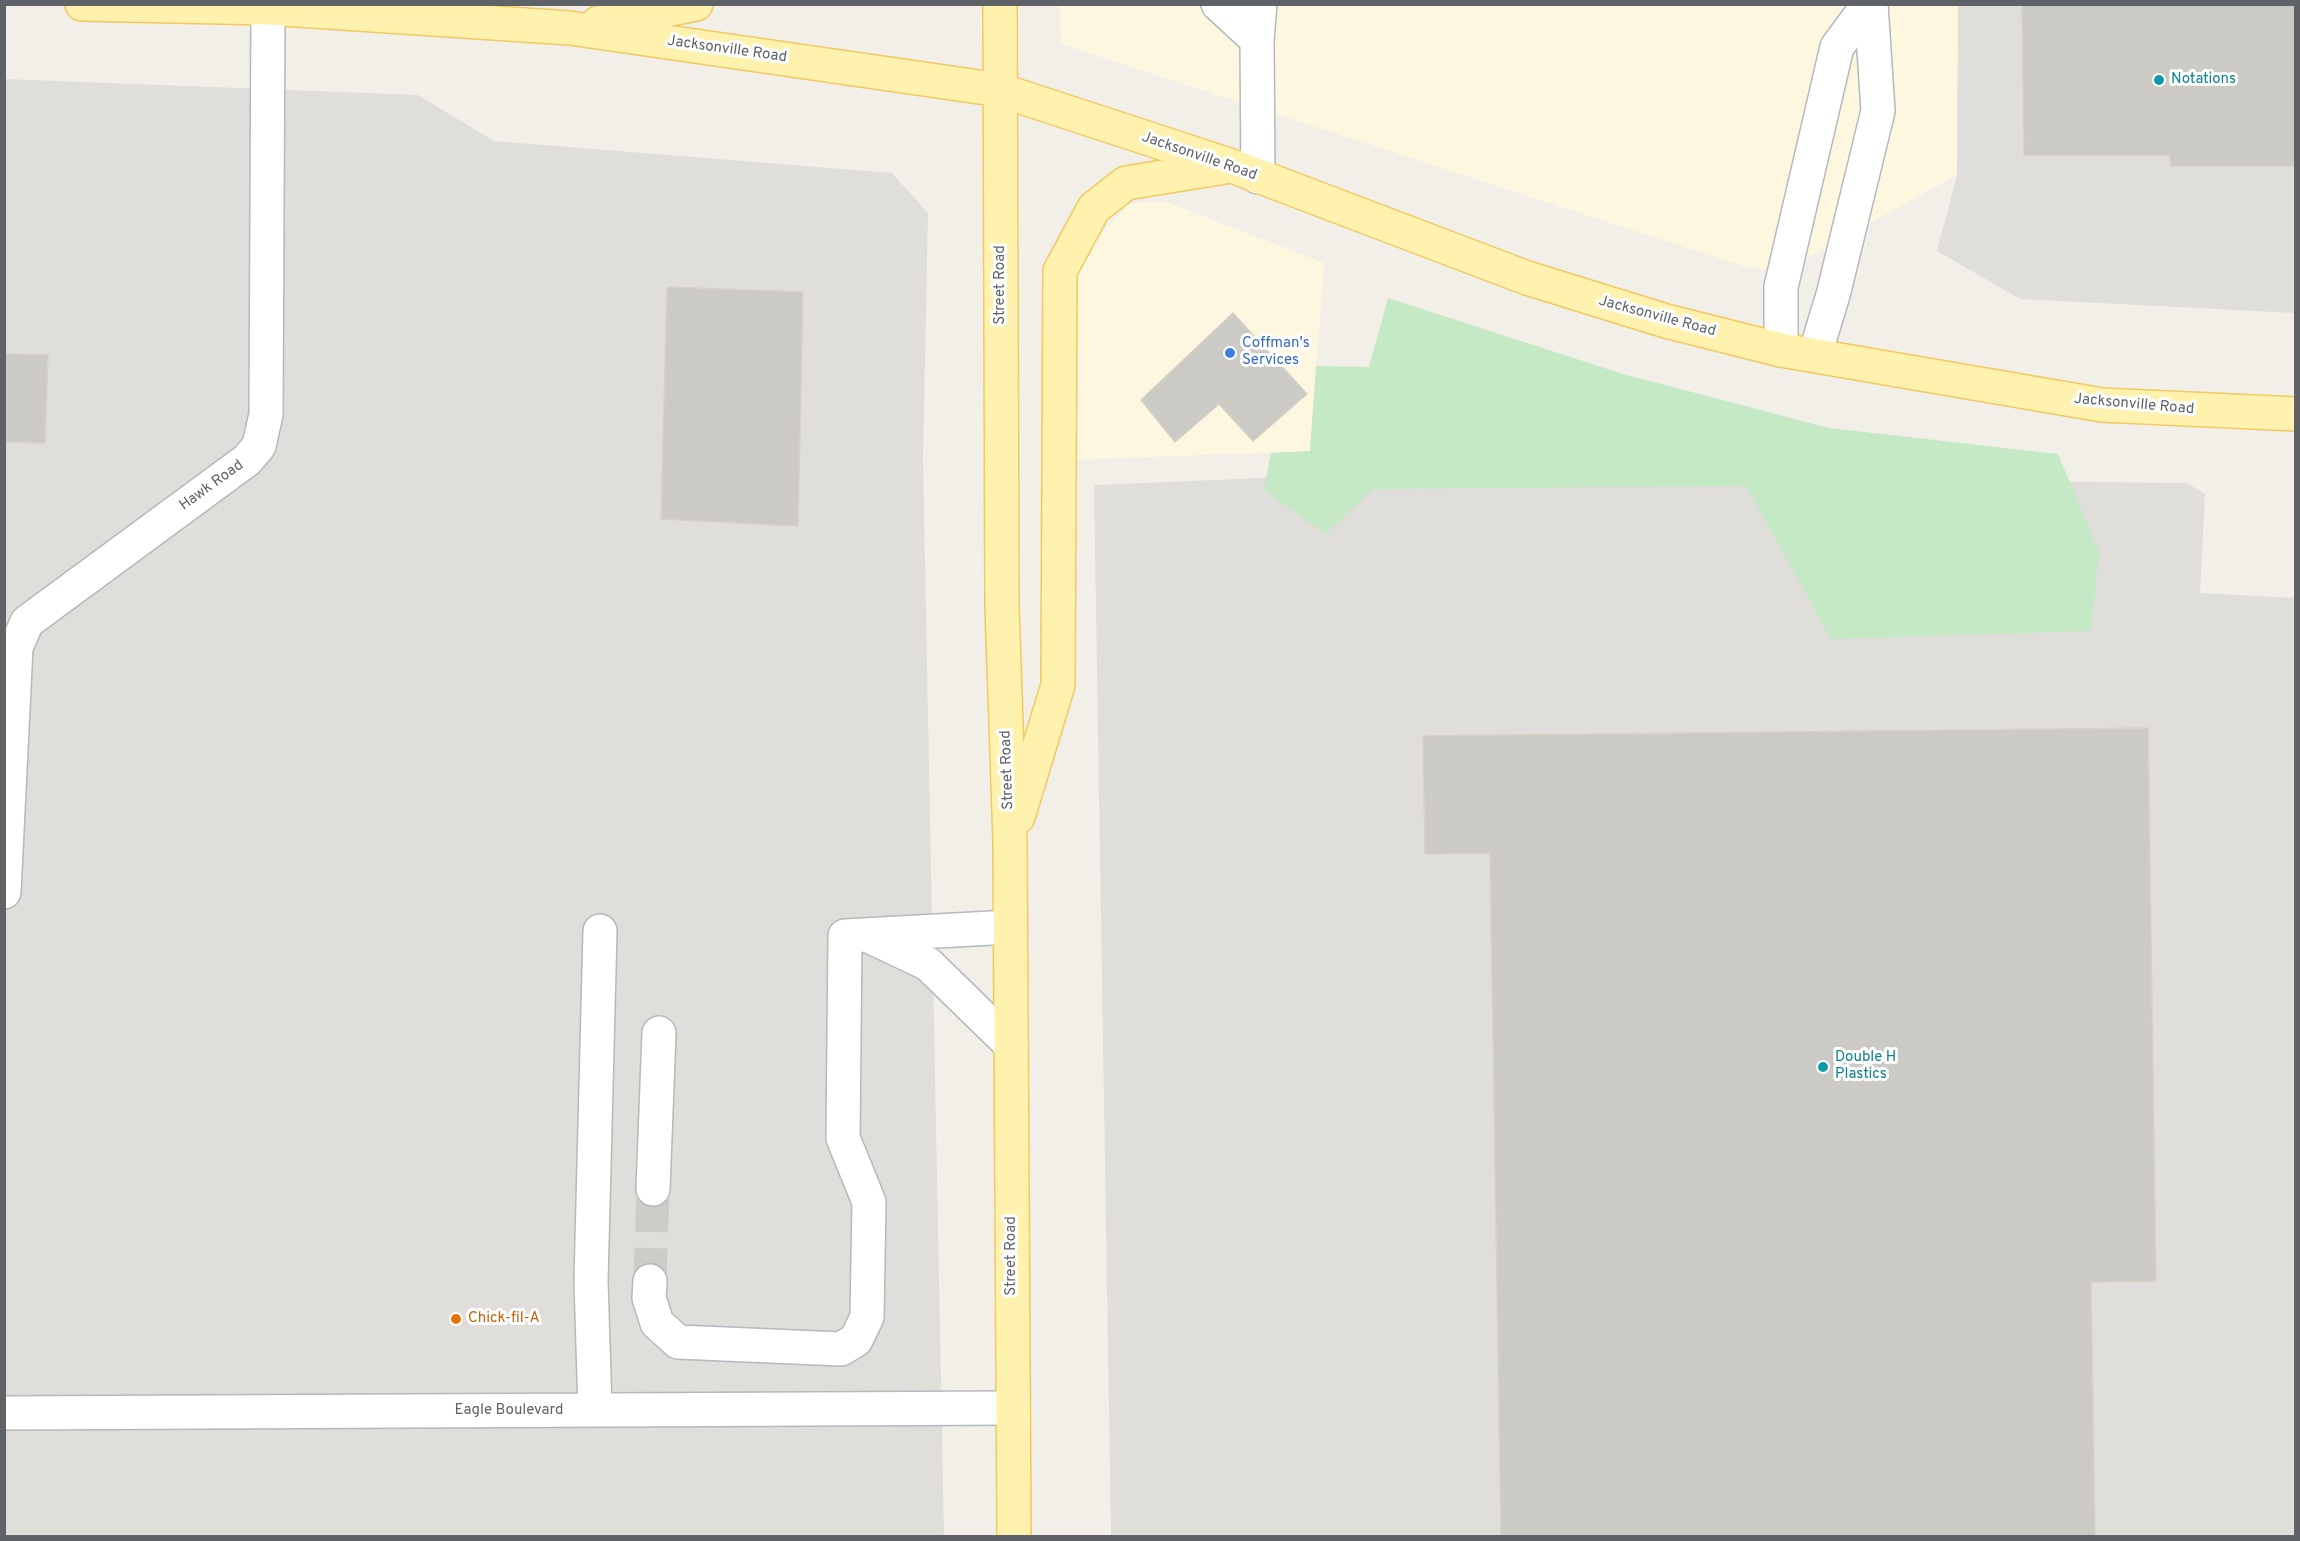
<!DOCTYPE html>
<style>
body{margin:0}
#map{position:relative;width:2300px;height:1541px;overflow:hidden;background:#f1efe8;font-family:Overpass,sans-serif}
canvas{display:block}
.frame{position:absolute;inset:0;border:6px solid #5f6368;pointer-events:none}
</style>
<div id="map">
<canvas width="2300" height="1541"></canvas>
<div class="frame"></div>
</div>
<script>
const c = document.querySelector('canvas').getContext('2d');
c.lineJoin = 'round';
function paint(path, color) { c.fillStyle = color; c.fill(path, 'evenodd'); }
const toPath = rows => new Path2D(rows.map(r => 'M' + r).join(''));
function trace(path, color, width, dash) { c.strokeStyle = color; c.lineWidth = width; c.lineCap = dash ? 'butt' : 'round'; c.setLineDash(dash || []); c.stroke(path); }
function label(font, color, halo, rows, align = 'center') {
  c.font = font + ' Overpass,sans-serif'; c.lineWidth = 6; c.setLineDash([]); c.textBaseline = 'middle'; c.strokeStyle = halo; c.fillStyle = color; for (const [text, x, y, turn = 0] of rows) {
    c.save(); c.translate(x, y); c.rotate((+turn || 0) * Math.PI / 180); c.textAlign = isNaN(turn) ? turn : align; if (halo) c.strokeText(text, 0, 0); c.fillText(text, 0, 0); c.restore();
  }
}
const commercial = toPath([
 [1060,5,1958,5,1957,175,1785,270,1749,268,1061,44],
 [1164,201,1324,263,1310,451,1069,460,1070,291,1082,257,1128,204]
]);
const industrial = toPath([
 [1958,5,2295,5,2295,313,2020,299,1937,251,1957,175],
 [5,79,418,95,494,141,892,173,928,213,923,460,944,1536,5,1536],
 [1360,474,2187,483,2205,494,2200,593,2295,598,2295,1536,1111,1536,1094,485]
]);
const green = toPath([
 [1388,298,1623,374,1829,428,2058,454,2099,552,2091,631,1831,639,1746,486,1373,489,1325,534,1264,490,1271,453,1310,451,1316,366,1369,367]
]);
const building = toPath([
 [2022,4,2296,4,2296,166,2171,166,2170,155,2024,155,2022,4],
 [667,287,803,292,798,526,661,519,667,287],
 [1233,313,1307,394,1253,441,1219,404,1175,442,1141,400,1233,313],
 [4,354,48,355,45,443,4,442,4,354],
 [2148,728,2156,1281,2091,1282,2095,1536,1501,1536,1490,853,1425,854,1423,736,2148,728]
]);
const minorTunnel = toPath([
 [650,1281,653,1189]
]);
const minor = toPath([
 [1218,4,1257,40,1258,177],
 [1257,40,1260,4],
 [1781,350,1781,287,1837,47,1869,4],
 [1815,354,1833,295,1878,111,1871,4],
 [4,892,16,647,27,622,247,460,259,446,266,414,268,8],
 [873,938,928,964,1011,1045],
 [653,1189,659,1033],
 [650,1281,649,1298,657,1323,678,1342,841,1349,856,1340,867,1317,869,1202,843,1138,845,936,1010,927],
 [595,1410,591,1281,600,931],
 [4,1413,1013,1408]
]);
const major = toPath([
 [82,4,268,8,570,28,1000,90,1232,166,1527,278,1666,321,1781,350,2102,405,2296,414],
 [1000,4,1002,607,1010,841,1014,1536],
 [598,23,696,4],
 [1018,817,1058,685,1060,271,1094,208,1126,183,1225,167]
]);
const markers = [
 [2159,80,6,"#0f9aa8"],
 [1230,353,6,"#3f7fe0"],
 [1823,1067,6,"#0f9aa8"],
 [456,1319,6,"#e8710a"]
];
const streetNames = [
 ["Jacksonville Road",727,50,8],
 ["Jacksonville Road",1199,157,19],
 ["Street Road",1001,285,-90],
 ["Jacksonville Road",1657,317,15],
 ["Jacksonville Road",2134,405,5],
 ["Hawk Road",212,486,-36],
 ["Street Road",1008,770,-92],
 ["Street Road",1012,1256,-90],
 ["Eagle Boulevard",509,1411]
];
const cultureNames = [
 ["Notations",2171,80],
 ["Double H",1835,1058],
 ["Plastics",1835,1075]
];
const shopNames = [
 ["Coffman's",1242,344],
 ["Services",1242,361]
];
const foodNames = [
 ["Chick-fil-A",468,1319]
];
paint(commercial, '#fef7e0');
paint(industrial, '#e0deda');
paint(green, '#c5e8c5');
paint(building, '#cccac5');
trace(building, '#d6d1c6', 1.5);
trace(minorTunnel, '#ccccc8', 33, [33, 16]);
trace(minor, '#b5b8bc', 36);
trace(major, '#f2c960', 36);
trace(minor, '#fff', 33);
trace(major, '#fff2af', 33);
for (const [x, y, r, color] of markers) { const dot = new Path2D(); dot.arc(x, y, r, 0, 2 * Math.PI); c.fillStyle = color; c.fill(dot); trace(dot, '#fff', 2); }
label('15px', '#5f6368', '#fff', streetNames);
label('15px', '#0d838f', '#fff', cultureNames, 'left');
label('15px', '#366cbe', '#fff', shopNames, 'left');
label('15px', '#c56008', '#fff', foodNames, 'left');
</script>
